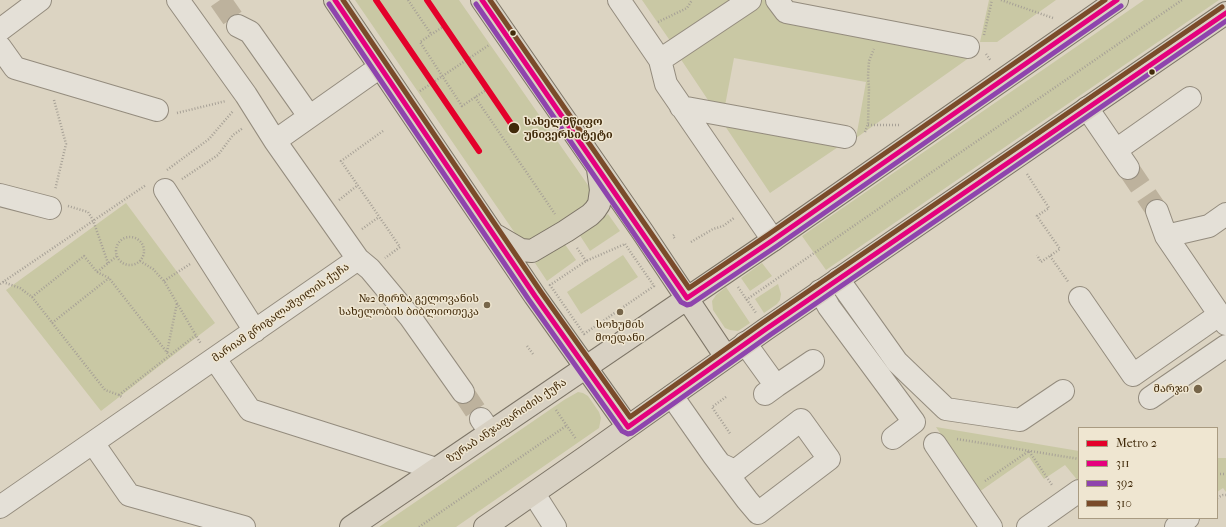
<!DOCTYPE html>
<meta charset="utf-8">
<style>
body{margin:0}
#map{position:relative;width:1226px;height:527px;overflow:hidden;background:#dcd4c2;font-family:"IM FELL French Canon",serif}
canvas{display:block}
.legend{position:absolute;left:1078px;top:427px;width:140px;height:92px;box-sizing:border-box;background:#efe6d1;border:1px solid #a99b81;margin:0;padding:5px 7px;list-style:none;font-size:12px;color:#412a0a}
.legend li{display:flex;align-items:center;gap:8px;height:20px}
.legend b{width:20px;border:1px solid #a99b81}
</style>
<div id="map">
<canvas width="1226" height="527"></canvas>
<ul class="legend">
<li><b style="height:5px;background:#e4002b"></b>Metro 2</li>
<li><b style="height:5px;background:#e5007d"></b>311</li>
<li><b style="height:5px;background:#8e44ad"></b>392</li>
<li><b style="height:5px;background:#7a4b2a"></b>310</li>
</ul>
</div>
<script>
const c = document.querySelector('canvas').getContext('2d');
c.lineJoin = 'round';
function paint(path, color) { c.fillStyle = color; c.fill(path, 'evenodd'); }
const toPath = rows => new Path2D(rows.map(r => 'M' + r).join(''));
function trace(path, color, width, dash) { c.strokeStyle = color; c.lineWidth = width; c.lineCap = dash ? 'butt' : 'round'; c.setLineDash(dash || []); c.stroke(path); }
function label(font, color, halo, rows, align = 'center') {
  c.font = font + ' "IM FELL French Canon","Noto Serif Georgian",serif'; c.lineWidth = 3; c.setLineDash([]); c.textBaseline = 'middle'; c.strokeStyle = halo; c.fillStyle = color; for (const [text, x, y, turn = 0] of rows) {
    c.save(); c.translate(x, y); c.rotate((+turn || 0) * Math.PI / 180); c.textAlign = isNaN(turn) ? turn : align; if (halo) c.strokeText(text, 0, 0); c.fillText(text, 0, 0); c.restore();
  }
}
const green = toPath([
 [355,0,459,0,590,188,590,203,533,243,519,239],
 [642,0,741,0,673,45],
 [761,0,773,0,973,55,856,138,866,82,734,58,724,111,714,109,678,55],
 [989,0,1056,0,997,42,980,42],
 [1144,0,1219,0,826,270,802,236],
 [719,117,844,143,770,193],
 [126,203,215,323,101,411,6,290],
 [608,214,620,231,590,251,579,234],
 [564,243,576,260,547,281,535,263],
 [623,255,638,277,581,314,567,292],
 [762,263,772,276,750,291,741,278],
 [778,284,781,294,780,300,777,304,764,313,755,299],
 [726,287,750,323,738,331,730,330,725,328,713,310,712,301,716,295],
 [578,392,583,393,588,396,599,412,601,418,599,428,456,527,379,527,564,400],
 [936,427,1079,451,1079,482,1065,465,1044,479,1029,457,979,492],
 [1217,458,1226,458,1226,492,1223,488,1217,492]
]);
const minorTunnel = toPath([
 [220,0,238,26],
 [1128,168,1157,211],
 [463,392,481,419]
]);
const path = toPath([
 [408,0,431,34],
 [1001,0,1053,18],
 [658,22,687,8,692,0],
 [444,26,486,90,462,106,420,42,444,26],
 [984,35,992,0],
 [986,54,991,61],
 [420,91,489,45],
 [475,97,555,214],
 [54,100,66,144,55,190],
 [177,113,226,101],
 [868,125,900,125],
 [383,131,341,161,400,247,385,258],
 [865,132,868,124,869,88,868,76,869,61,874,49],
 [167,170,209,139,233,111],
 [1027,174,1049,208,1037,216,1060,249,1041,262,1037,255],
 [182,179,218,155,233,135,243,128],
 [339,200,358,185],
 [68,206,88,212,93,220,108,263],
 [362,229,379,217],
 [674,235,673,236,675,239],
 '116 251a14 14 0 1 1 28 0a14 14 0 1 1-28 0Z',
 [691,242,713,229,723,226,734,218],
 [625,244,654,286,584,334,550,285,586,261,625,244],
 [577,248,586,261],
 [1050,256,1069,283],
 [140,261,153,269,164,281,201,344],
 [97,272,109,278,169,355],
 [164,281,190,264],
 [3,282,20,288,32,297,84,256,97,272,117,256],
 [0,284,146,185],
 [738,287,756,313],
 [32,297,105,390,119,395,123,398],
 [746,300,1182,0],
 [52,323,109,278],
 [527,346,533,354],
 [167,352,177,303],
 [119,395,196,335],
 [726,397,712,407,731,435],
 [556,410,576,439],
 [957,439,1079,459],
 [1217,474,1226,474],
 [985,481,1029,451,1052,485],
 [1217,498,1223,495,1226,495],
 [419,527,566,426]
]);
const minor = toPath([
 [178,0,246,95,275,141],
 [619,0,660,60,750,0],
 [777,0,786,12,968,47],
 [238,26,250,32,309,116],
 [0,30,40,0],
 [0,47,15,68,157,110],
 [660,60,666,84,773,240],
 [681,107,845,137],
 [1087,108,1128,168],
 [1116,150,1190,98],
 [165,190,255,331],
 [0,195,50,208],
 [1157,211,1166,236,1226,324],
 [1166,236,1209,226,1226,214],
 [358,259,370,269,410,317,463,392],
 [838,279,897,362,946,409,1020,420,1063,391],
 [820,291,829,307,914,422,893,438],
 [1080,298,1133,375,1219,315],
 [745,343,776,386,765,394],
 [215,359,250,410,436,469],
 [776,386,813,361],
 [672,396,714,456,747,500,758,513,829,459,801,420,735,471,720,464],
 [1150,398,1226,346],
 [481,419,490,432],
 [93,443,129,495,244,527],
 [935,444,991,527],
 [534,494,555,527],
 [0,507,358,259,275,141,380,67],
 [1028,527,1079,491],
 [1176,527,1188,518]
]);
const major = toPath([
 [335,0,535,296,628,427],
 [482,0,642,231,726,357],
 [497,236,521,250,532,251,566,231,590,215,595,210,599,204,601,190,598,169],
 [351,527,773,240,1117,0],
 [485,527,587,456,766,329,1226,13]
]);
const bus1 = toPath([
 [335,0,535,296,628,427,766,329,1226,13],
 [482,0,687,298,773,240,1117,0]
]);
const bus2 = toPath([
 [329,4,529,300,622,431,628,434,632,433,770,335,1226,21],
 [476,4,681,302,687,305,691,304,777,246,1121,6]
]);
const bus3 = toPath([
 [343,0,541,292,630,417,762,323,1222,7],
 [490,0,689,288,769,234,1105,0]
]);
const metro1 = toPath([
 [376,0,479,151],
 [427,0,514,128]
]);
const markers = [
 [513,33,3.5,"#412a0a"],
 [1152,72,3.5,"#412a0a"],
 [514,128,6,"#412a0a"],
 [487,305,4,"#77664a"],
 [620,312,4,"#77664a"],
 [1198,389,5,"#77664a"]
];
const stopNames = [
 ["სახელმწიფო",524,122],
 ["უნივერსიტეტი",524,135]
];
const poiNames = [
 ["№2 მირზა გელოვანის",479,299],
 ["სახელობის ბიბლიოთეკა",479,312],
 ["სოხუმის",620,325,"center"],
 ["მოედანი",620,338,"center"],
 ["მარჯი",1189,389]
];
const streetNames = [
 ["მარიამ გრიგალაშვილის ქუჩა",281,313,-35],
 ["ზურაბ ანჯაფარიძის ქუჩა",507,421,-34]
];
paint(green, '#c9c8a4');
trace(minorTunnel, '#bdb29d', 22, [22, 11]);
trace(minor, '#948c7e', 24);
trace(major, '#7d7567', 24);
trace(path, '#a6a096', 2.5, [1, 2]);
trace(minor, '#e4e0d7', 22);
trace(major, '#d8d1c3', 22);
trace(bus1, '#e5007d', 5);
trace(bus2, '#8e44ad', 5);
trace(bus3, '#7a4b2a', 5);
trace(metro1, '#e4002b', 6);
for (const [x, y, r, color] of markers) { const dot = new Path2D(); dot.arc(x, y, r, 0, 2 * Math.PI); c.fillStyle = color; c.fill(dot); trace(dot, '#efe6d1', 1.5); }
label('bold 11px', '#412a0a', '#efe6d1', stopNames, 'left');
label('11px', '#412a0a', '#efe6d1', poiNames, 'right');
label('11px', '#412a0a', '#efe6d1', streetNames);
</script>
